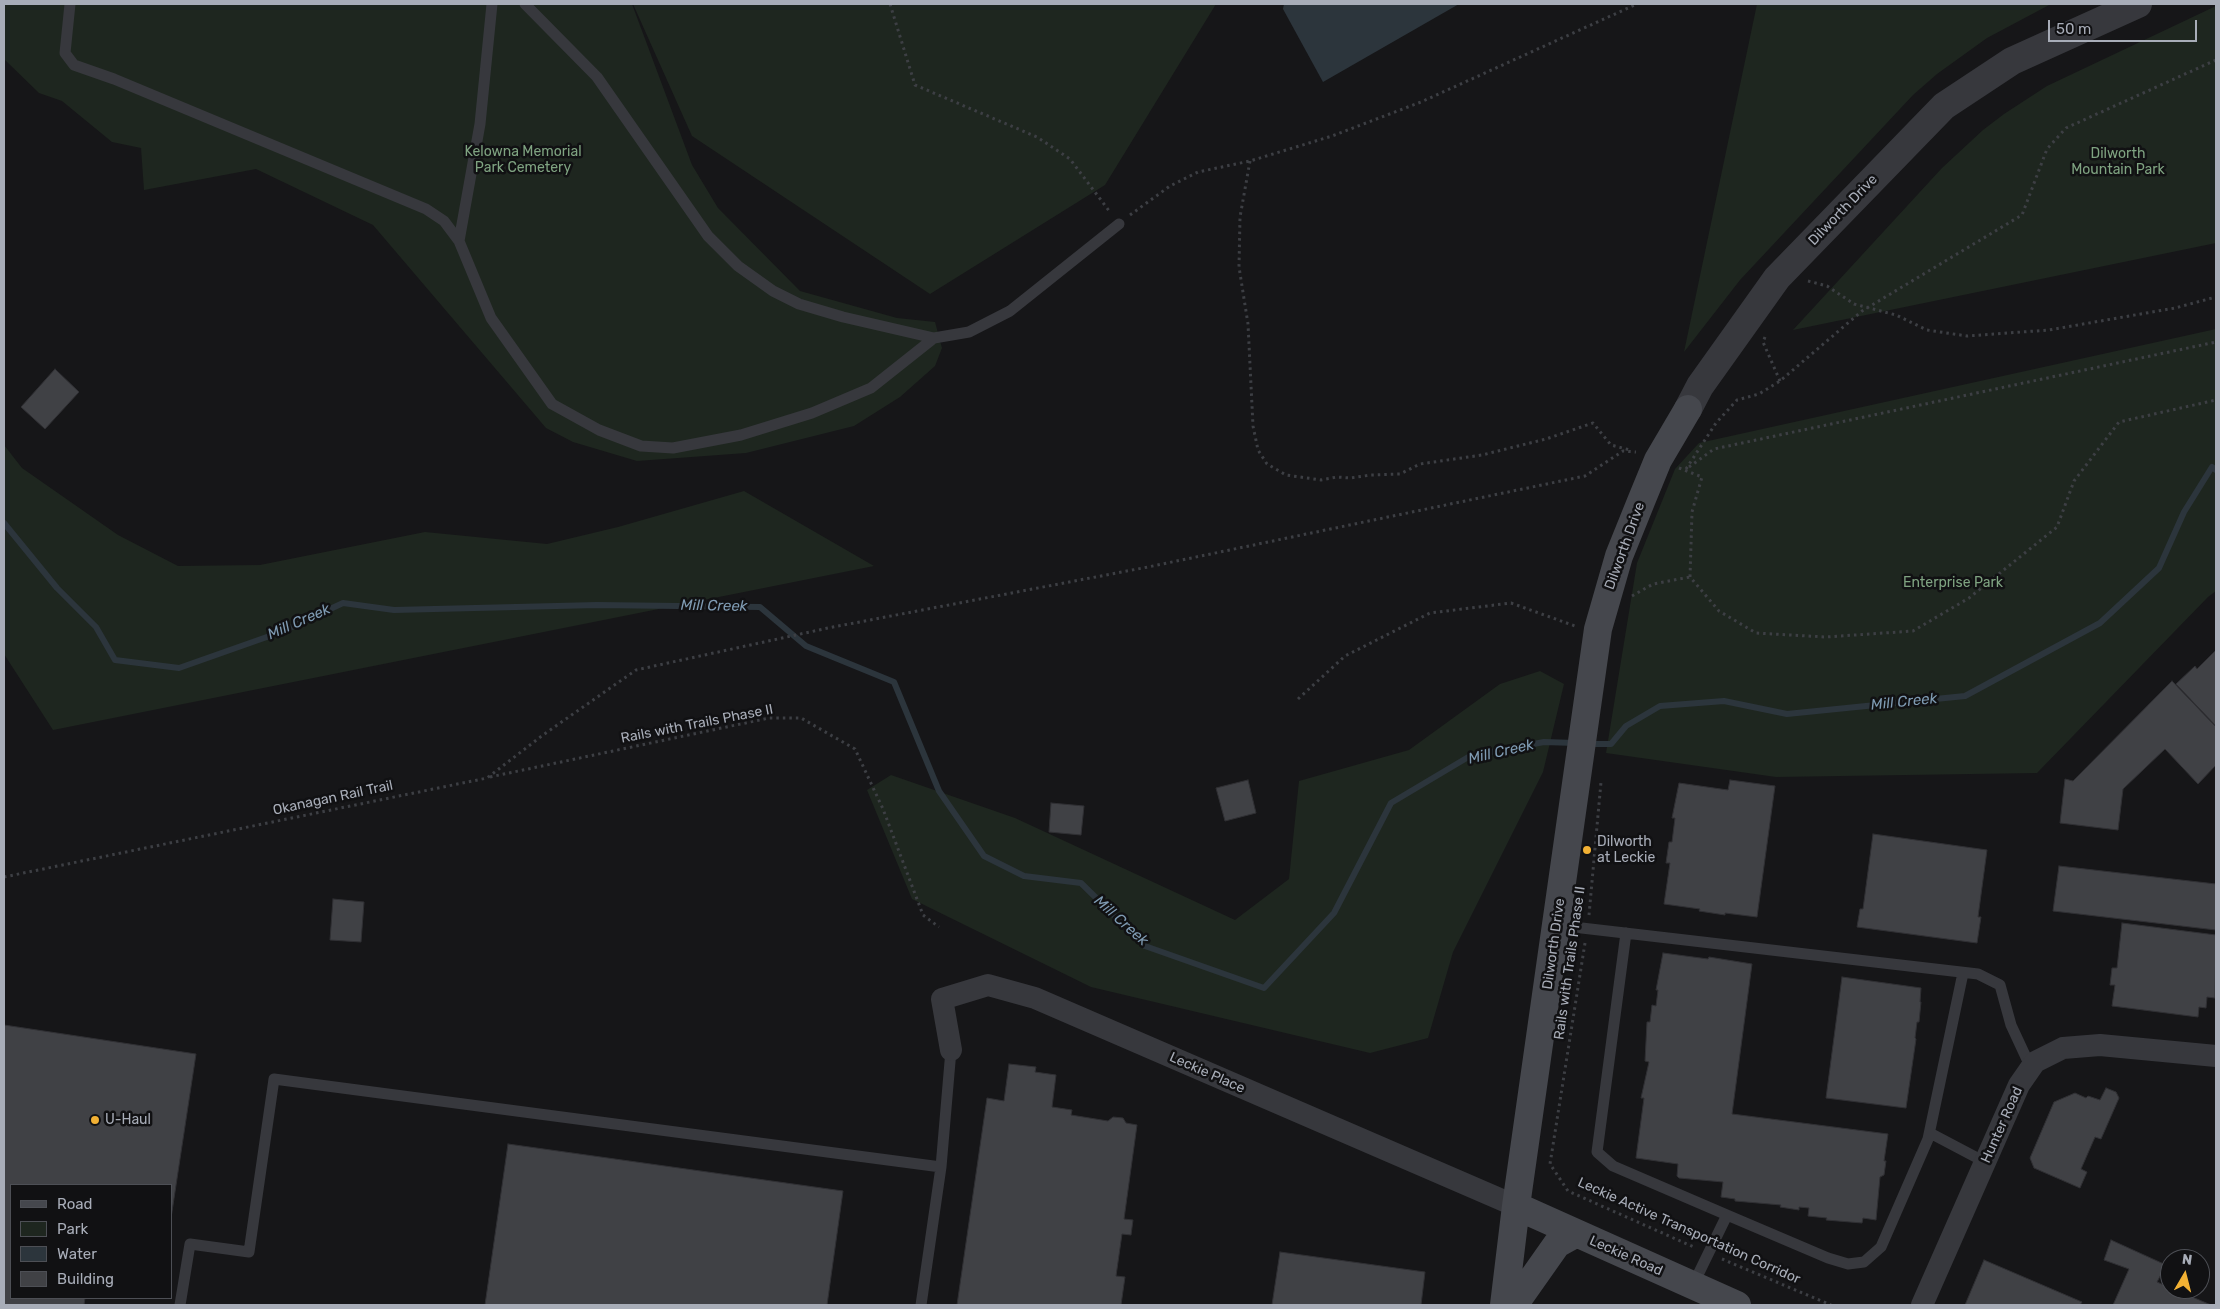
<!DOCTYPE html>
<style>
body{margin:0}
#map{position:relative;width:2220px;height:1309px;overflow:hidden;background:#161618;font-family:Rubik,sans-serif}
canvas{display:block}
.frame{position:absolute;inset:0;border:5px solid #a8adb8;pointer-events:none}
.legend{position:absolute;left:10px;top:1184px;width:162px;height:115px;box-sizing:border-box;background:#111113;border:1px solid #4d4f55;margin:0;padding:6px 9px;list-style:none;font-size:15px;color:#a8adb8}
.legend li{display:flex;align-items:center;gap:10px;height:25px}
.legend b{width:25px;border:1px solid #4d4f55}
.north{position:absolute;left:2160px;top:1249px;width:50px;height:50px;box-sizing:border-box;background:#111113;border:1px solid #4d4f55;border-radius:50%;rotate:8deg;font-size:14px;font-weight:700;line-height:20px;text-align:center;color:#a8adb8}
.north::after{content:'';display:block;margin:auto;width:18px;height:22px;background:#f2b134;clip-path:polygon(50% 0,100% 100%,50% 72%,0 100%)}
.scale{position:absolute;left:2048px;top:20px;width:149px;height:22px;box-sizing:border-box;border:2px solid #a8adb8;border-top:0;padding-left:6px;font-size:15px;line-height:18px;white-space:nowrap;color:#a8adb8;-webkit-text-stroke:4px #111113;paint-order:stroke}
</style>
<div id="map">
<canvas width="2220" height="1309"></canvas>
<div class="frame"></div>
<ul class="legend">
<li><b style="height:6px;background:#45474d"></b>Road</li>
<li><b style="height:14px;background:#1e261f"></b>Park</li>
<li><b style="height:14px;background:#2c353c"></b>Water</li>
<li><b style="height:14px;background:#404145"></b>Building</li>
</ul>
<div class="north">N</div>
<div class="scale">50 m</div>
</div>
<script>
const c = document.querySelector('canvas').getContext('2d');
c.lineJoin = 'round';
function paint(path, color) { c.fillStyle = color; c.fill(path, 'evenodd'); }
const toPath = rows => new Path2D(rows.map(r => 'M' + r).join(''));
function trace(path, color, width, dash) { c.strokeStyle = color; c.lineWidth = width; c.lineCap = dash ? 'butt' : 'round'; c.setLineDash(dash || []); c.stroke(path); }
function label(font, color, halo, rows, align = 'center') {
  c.font = font + ' Rubik,sans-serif'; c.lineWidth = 5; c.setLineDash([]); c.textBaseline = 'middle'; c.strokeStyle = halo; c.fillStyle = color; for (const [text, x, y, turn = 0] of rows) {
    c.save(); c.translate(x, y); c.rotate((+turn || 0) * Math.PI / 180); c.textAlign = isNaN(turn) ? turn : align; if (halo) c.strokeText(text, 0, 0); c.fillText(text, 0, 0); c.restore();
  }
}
const green = toPath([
 [4,4,632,4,692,165,718,208,800,291,897,318,935,322,942,348,935,366,900,397,854,426,746,453,637,461,573,442,546,428,373,225,256,169,144,190,141,148,112,142,62,101,39,93,4,59],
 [633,4,1216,4,1105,185,930,294,692,136],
 [1757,4,2051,4,1987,38,1937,74,1913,95,1740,280,1684,352],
 [2216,6,2216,243,1793,330,1942,168,1983,130,2004,114,2047,86],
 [2216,329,2216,591,2208,597,2037,773,1776,777,1606,753,1637,563,1675,469,1699,443],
 [4,445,22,468,118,535,178,566,260,565,425,532,547,544,618,527,744,491,874,566,53,730,4,654],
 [1540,671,1564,684,1543,772,1453,952,1428,1038,1370,1053,1091,987,912,899,867,790,891,775,1015,818,1235,920,1289,879,1299,781,1409,750,1500,684]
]);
const water = toPath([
 [1284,4,1459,4,1323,82,1283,9]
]);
const stream = toPath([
 [4,523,57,588,96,627,115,660,179,668,281,632,343,603,394,610,597,605,760,607,806,646,894,682,939,791,984,856,1024,876,1081,883,1145,946,1264,988,1334,913,1391,803,1470,756,1544,742,1576,743],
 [1589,744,1611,744,1626,726,1660,706,1724,701,1787,714,1965,696,2100,623,2159,568,2184,512,2212,467,2216,470]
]);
const building = toPath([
 [55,369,79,392,45,429,21,407,55,369],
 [2216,650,2216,726,2176,684,2195,666,2197,669,2216,650],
 [2172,681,2216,727,2216,765,2198,784,2165,749,2123,789,2118,830,2060,823,2065,779,2073,781,2172,681],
 [1248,780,1256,813,1225,821,1216,788,1248,780],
 [1730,780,1775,786,1757,917,1725,913,1725,915,1699,911,1700,909,1664,904,1670,863,1666,863,1669,842,1672,842,1675,818,1672,818,1679,783,1728,790,1730,780],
 [1051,803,1084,806,1081,835,1049,832,1051,803],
 [1873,834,1987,850,1978,917,1981,917,1977,943,1857,927,1860,909,1863,909,1873,834],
 [2059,866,2216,884,2216,930,2053,911,2059,866],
 [333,899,364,902,361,942,330,940,333,899],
 [2122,923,2216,935,2215,998,2207,997,2206,1008,2199,1007,2198,1017,2112,1006,2115,985,2110,985,2112,968,2117,968,2122,923],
 [1663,953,1708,959,1709,957,1752,964,1732,1114,1888,1134,1884,1161,1886,1161,1884,1175,1880,1177,1876,1220,1863,1218,1862,1223,1826,1220,1827,1218,1808,1216,1809,1208,1799,1207,1799,1210,1780,1207,1781,1205,1735,1201,1735,1199,1721,1197,1723,1182,1679,1178,1677,1176,1678,1164,1636,1158,1644,1098,1641,1098,1649,1062,1645,1061,1647,1022,1650,1022,1652,1005,1656,1006,1658,990,1656,990,1663,953],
 [1842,977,1921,988,1920,1002,1921,1002,1919,1022,1917,1022,1915,1038,1916,1039,1906,1108,1826,1098,1842,977],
 [4,1025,196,1054,171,1218,171,1185,11,1185,11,1298,85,1298,84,1305,4,1305,4,1025],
 [1009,1064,1036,1067,1035,1072,1056,1075,1052,1107,1072,1110,1071,1115,1108,1121,1113,1117,1123,1118,1126,1123,1137,1125,1124,1219,1133,1220,1131,1235,1122,1234,1116,1276,1125,1277,1121,1305,957,1305,987,1098,1004,1101,1009,1064],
 [2106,1088,2116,1092,2119,1098,2101,1139,2095,1137,2081,1169,2087,1172,2080,1188,2034,1168,2030,1158,2054,1102,2075,1093,2086,1098,2088,1096,2100,1100,2106,1088],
 [508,1144,843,1191,827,1305,485,1305,508,1144],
 [2111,1240,2166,1265,2157,1282,2211,1305,2113,1305,2129,1269,2104,1260,2111,1240],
 [1280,1252,1425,1272,1421,1305,1272,1305,1280,1252],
 [1984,1260,2082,1302,2080,1305,1965,1305,1984,1260]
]);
const path = toPath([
 [890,4,915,85,1037,137,1070,159,1110,212],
 [1250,161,1240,217,1239,267,1248,324,1253,426,1258,450,1267,464,1286,475,1321,480,1337,477,1350,478,1371,475,1400,474,1420,464,1482,455,1546,439,1593,423,1611,445,1630,450],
 [1130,215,1170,186,1198,172,1250,161,1332,136,1421,102,1637,4],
 [1808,281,1827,286,1854,304,1896,315,1927,330,1967,336,2049,330,2175,308,2216,297],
 [1765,337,1763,342,1780,381],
 [1689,467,1714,449,2216,342],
 [1679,468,1702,477,1692,512,1690,577,1719,611,1756,633,1826,637,1913,631,1969,598,2057,527,2074,481,2119,422,2216,400],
 [1686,469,1716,423,1737,400,1759,394,1780,381,1862,311,2022,215,2047,149,2066,128,2216,60],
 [1632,596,1653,584,1690,577],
 [1298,699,1345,656,1430,613,1511,603,1575,626],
 [490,777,769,718,801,718,855,749,883,809,923,915,939,927],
 [4,877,487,778,543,735,636,670,828,628,1148,567,1585,476,1623,451,1636,452],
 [1589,915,1601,782],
 [1585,943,1550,1164,1568,1191,1696,1248],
 [1722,1259,1831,1305]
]);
const service = toPath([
 [70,4,65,53,74,65,114,79,426,209,444,221,459,241],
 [492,4,480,124,459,241,491,318,552,404,599,430,641,446,673,448,741,435,812,413,871,388,934,338],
 [525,4,597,77,708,236,738,266,773,291,799,304,843,317,934,338,969,332,1010,311,1119,224],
 [1556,925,1978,974,2000,985,2011,1025,2031,1068],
 [1626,933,1597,1152,1613,1166,1727,1215,1693,1285],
 [1930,1133,1985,1162],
 [1727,1215,1828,1258,1848,1264,1864,1262,1881,1247,1928,1139,1963,973],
 [180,1305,190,1244,249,1252,274,1079,941,1167],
 [921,1305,941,1167,951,1050]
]);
const minor = toPath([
 [951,1050,942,999,988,985,1035,998,1516,1206],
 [1922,1305,2019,1085,2035,1062,2063,1048,2100,1045,2216,1056]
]);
const tertiary = toPath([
 [1688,409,1700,386,1777,278,1944,106,2012,61,2138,4]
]);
const secondary = toPath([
 [1516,1206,1737,1305],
 [1504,1305,1516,1206,1598,629,1619,556,1642,499,1658,460,1688,409],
 [1514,1305,1557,1244,1575,1234]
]);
const markers = [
 [1587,850,5,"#f2b134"],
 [95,1120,5,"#f2b134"]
];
const parkNames = [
 ["Kelowna Memorial",523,152],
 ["Park Cemetery",523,168],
 ["Dilworth",2118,154],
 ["Mountain Park",2118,170],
 ["Enterprise Park",1953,583]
];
const streetNames = [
 ["Dilworth Drive",1843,210,-46],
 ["Dilworth Drive",1625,546,-70],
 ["Rails with Trails Phase II",697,724,-11],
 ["Okanagan Rail Trail",333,798,-12],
 ["Dilworth Drive",1554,944,-82],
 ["Rails with Trails Phase II",1570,963,-82],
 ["Leckie Place",1207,1073,24],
 ["Hunter Road",2002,1125,-66],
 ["Leckie Active Transportation Corridor",1689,1231,24],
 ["Leckie Road",1626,1256,24]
];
const poiNames = [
 ["Dilworth",1597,842],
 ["at Leckie",1597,858],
 ["U-Haul",105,1120]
];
const waterNames = [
 ["Mill Creek",714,606,1],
 ["Mill Creek",299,622,-24],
 ["Mill Creek",1904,702,-6],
 ["Mill Creek",1501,752,-13],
 ["Mill Creek",1121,921,42]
];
paint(green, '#1e261f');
paint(water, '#2c353c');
trace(stream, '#2c353c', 6);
paint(building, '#404145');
trace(building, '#303034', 1);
trace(path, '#3d3f44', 3, [2.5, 4]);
trace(service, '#37383d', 11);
trace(minor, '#37383d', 22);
trace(tertiary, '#37383d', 28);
trace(secondary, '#45474d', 28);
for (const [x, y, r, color] of markers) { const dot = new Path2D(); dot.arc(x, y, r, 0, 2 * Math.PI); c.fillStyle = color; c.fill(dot); trace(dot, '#111113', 2); }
label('14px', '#7fa381', '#111113', parkNames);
label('14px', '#a8adb8', '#111113', streetNames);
label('14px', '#a8adb8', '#111113', poiNames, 'left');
label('italic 15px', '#7f9bb3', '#111113', waterNames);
</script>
